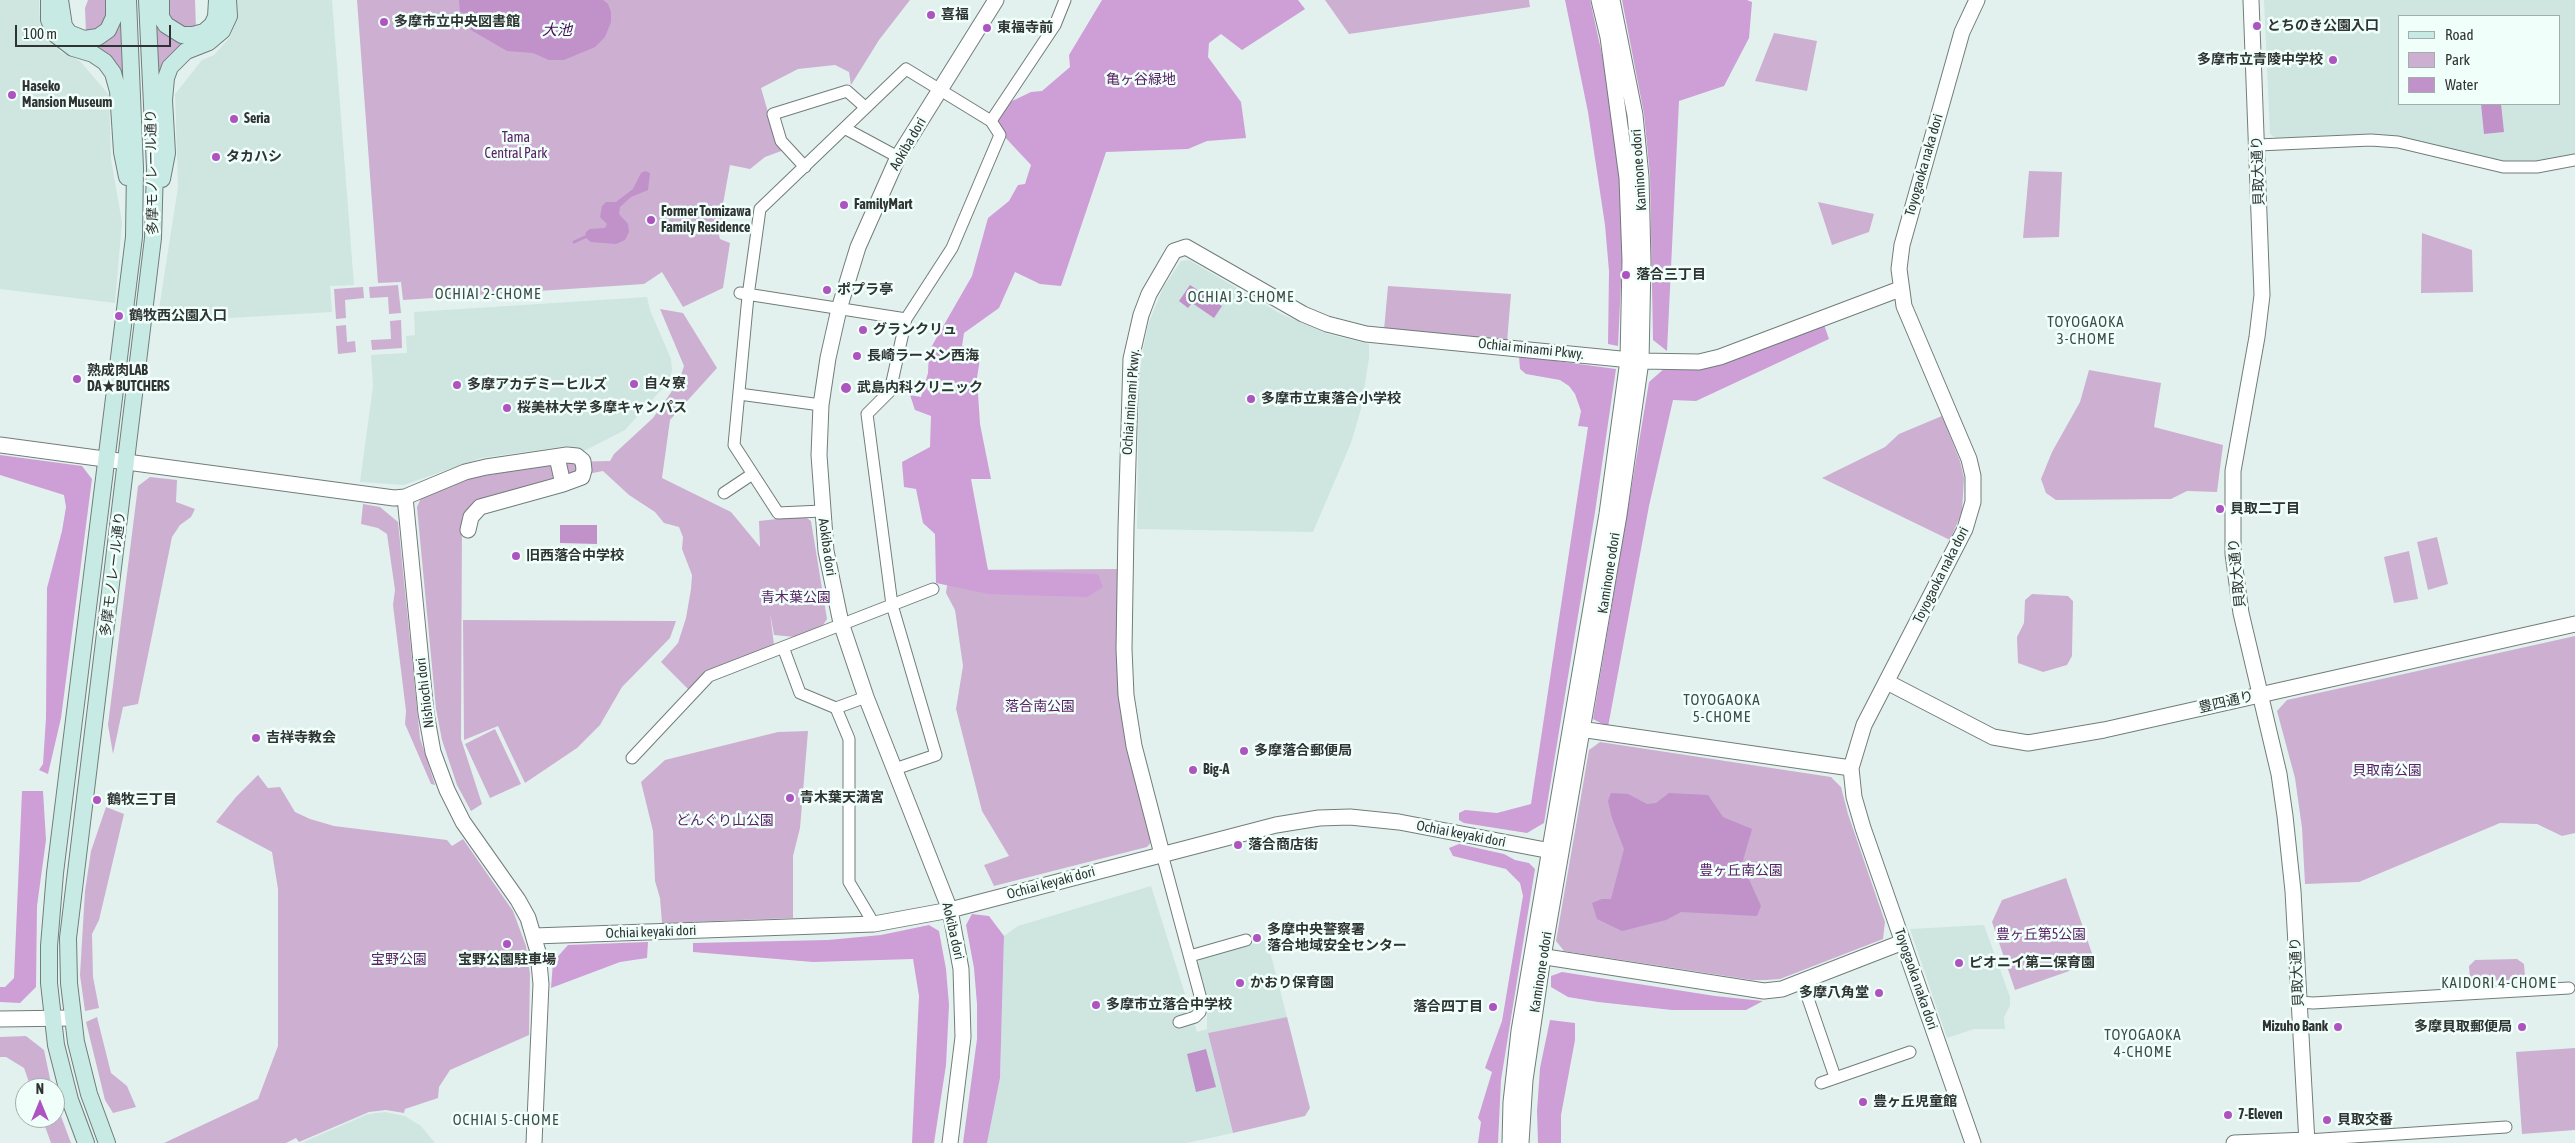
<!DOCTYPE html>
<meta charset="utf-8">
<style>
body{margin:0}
#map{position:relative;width:2575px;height:1143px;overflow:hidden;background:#e3f1ee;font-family:"Asap Condensed",sans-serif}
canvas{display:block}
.legend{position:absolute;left:2398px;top:15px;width:162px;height:90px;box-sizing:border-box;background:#f1fffb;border:1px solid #a3aeab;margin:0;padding:6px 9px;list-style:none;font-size:15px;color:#2f3433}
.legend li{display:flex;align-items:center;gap:10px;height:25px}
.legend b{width:25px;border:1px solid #a3aeab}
.north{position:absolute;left:15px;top:1078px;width:50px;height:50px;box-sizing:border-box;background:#f1fffb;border:1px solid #a3aeab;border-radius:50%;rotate:0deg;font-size:14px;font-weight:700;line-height:20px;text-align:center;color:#2f3433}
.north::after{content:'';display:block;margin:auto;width:18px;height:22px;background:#ae54c0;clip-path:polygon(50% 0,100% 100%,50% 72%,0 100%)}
.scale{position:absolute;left:15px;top:25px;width:156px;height:22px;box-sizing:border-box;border:2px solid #2f3433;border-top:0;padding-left:6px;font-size:15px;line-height:18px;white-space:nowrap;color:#2f3433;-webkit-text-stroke:4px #f1fffb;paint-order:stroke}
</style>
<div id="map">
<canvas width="2575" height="1143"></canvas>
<ul class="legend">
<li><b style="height:6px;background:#c8eae4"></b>Road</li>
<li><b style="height:14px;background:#cdafd2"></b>Park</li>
<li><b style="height:14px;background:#c191ca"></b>Water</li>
</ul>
<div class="north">N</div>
<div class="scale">100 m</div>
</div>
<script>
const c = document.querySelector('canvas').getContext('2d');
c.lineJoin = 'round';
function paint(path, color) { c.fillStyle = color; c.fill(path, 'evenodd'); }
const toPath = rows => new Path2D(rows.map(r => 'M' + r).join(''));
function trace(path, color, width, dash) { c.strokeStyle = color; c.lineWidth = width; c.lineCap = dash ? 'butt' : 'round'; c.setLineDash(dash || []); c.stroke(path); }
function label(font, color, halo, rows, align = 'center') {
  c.font = font + ' "Asap Condensed","Noto Sans JP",sans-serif'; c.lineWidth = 5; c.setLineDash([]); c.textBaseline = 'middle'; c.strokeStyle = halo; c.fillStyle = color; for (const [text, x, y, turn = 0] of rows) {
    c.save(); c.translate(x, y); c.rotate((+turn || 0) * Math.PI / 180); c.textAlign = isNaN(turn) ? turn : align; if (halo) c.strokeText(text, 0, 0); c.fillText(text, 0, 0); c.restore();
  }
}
const built = toPath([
 [0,0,39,0,40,24,44,34,61,52,80,61,109,95,111,159,122,222,115,303,0,289],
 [237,0,332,0,354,285,330,286,332,312,230,318,159,309,178,187,175,94,202,60,214,55,230,37,237,17],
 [2264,0,2575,0,2575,155,2537,161,2504,161,2474,156,2399,136,2370,134,2276,138,2270,134],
 [2399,16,2559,16,2559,104,2399,104],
 [1189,260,1281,314,1328,334,1369,344,1369,358,1361,409,1351,443,1313,532,1137,529,1139,368,1149,322,1163,288,1181,261],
 [647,297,650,310,671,359,672,370,670,380,625,430,584,451,568,446,481,458,404,485,360,482,373,386,371,355,407,353,406,336,415,335,414,312],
 [1151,886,1197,1032,1207,1029,1207,1001,1197,965,1200,959,1267,940,1287,1017,1208,1033,1233,1133,1187,1143,987,1143,1000,1078,1004,936,1018,926],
 [1984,925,2010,997,2010,1006,2004,1017,2005,1029,1974,1029,1947,1038,1910,929],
 [385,1112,405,1116,421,1126,435,1143,301,1143,368,1114]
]);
const green = toPath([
 [88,0,110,0,110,16,103,27,86,33,85,8],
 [164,0,195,0,196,29,189,30,168,20],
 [357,0,910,0,879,40,851,85,849,72,835,65,798,69,761,88,776,140,784,150,765,157,750,169,730,165,721,215,724,222,717,228,720,239,730,243,723,288,683,307,662,272,644,284,403,300,401,282,378,283],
 [1325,0,1529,0,1530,7,1349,34],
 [156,12,186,40,159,89],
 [120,17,124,105,119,82,77,43],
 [1774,33,1817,41,1807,91,1755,81],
 [2029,171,2062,172,2059,237,2023,238],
 [1818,202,1874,214,1869,232,1832,245],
 [2422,233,2472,250,2473,292,2421,293],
 [398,285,401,313,389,314,388,297,370,298,369,287],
 [1388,286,1511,294,1507,342,1384,330],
 [363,287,364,298,345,300,346,318,336,319,334,289],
 [660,309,683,313,717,368,670,420,662,478,731,512,760,547,759,521,804,516,811,521,827,619,823,625,795,637,774,635,770,613,774,645,706,672,689,690,661,662,678,643,686,618,691,589,692,575,682,549,683,537,679,527,664,523,655,512,629,495,603,471,551,481,474,503,462,517,461,739,482,804,471,811,457,785,442,740,436,709,417,507,421,498,465,479,565,462,610,461,614,454,653,418,679,381,684,366],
 [401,320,402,348,372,350,371,340,391,339,390,321],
 [346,325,347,342,355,341,356,352,338,354,336,326],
 [2089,370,2161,383,2154,427,2223,445,2217,492,2187,491,2171,499,2056,500,2046,493,2041,479,2052,452,2080,402],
 [1942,416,1960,461,1964,478,1962,512,1950,540,1822,478,1885,447,1899,434],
 [150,477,177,480,176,502,195,509,191,517,180,525,172,537,138,704,123,707,113,754,108,725,138,486],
 [363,504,380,507,398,522,420,738,435,785,431,784,405,724,406,711,393,605,395,590,387,534,378,528,361,524],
 [2437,537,2448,584,2428,590,2417,542],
 [2409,551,2418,599,2394,603,2384,557],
 [1119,569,1119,647,1152,841,1147,847,994,886,984,865,1009,856,982,811,956,709,963,666,955,610,946,593,949,570],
 [2032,594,2068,596,2073,601,2072,656,2067,665,2043,672,2018,663,2017,637,2024,623,2025,600],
 [463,620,676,621,670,638,622,687,600,725,577,748,525,783,498,726,464,740],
 [2575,636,2575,833,2562,836,2537,824,2500,823,2359,882,2305,884,2302,828,2295,778,2277,711,2287,700],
 [495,729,521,784,490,798,465,744],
 [808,731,800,828,793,856,793,918,662,923,660,898,655,881,653,831,641,782,665,760,778,732],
 [1600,742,1831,777,1841,787,1848,814,1885,922,1883,939,1780,979,1766,980,1752,980,1564,951,1556,941,1589,750],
 [258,775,268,788,280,787,295,812,310,819,334,826,447,840,452,846,463,839,513,911,526,946,530,974,529,1035,450,1070,439,1087,438,1098,405,1109,404,1113,386,1110,369,1112,299,1142,296,1138,286,1143,164,1143,258,1099,278,1046,278,889,272,852,216,822,236,797],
 [106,807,124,814,99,920,92,934,93,977,99,1008,85,1011,80,975,85,891,91,851],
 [2066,878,2095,962,2015,990,1992,922,2002,900],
 [2517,959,2524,964,2525,976,2522,980,2470,981,2469,966,2475,960],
 [97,1017,111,1073,127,1086,136,1107,113,1113,105,1100,86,1022],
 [1287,1017,1310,1108,1305,1116,1233,1133,1208,1033],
 [26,1036,44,1050,52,1088,31,1088,24,1068,6,1057,0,1057,0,1037],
 [2575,1048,2575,1130,2522,1134,2516,1052],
 [55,1097,62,1119,71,1143,51,1143,42,1118,55,1118]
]);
const forest = toPath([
 [1102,0,1298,0,1305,9,1242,50,1221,34,1209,43,1208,57,1241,102,1246,138,1207,141,1188,149,1106,152,1061,286,1040,284,1015,272,999,308,964,333,962,346,981,352,977,378,980,424,991,479,971,479,988,570,1098,574,1103,587,1087,597,989,594,936,583,935,534,923,523,916,489,904,487,902,462,930,447,931,416,915,410,910,395,921,397,928,373,929,351,972,276,988,218,1009,201,1018,185,1025,184,1031,165,1002,134,997,116,1008,103,1031,92,1042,91,1070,67,1069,55],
 [1565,0,1590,0,1616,118,1623,178,1622,261,1618,346,1608,344,1609,271,1605,225,1588,112],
 [1622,0,1747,0,1752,2,1749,38,1724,86,1679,101,1667,351,1653,340,1650,175,1644,114],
 [1823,322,1829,339,1696,401,1673,400,1649,506,1608,727,1593,719,1649,382,1665,368],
 [1519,356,1616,369,1595,512,1544,823,1527,833,1464,823,1459,820,1459,813,1465,810,1497,813,1531,804,1588,427,1578,426,1581,411,1575,394,1569,386,1560,380,1526,374,1520,369],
 [0,455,82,466,92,479,61,718,48,774,39,770,43,764,46,718,47,588,62,531,66,507,64,495,0,475],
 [22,791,43,791,46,840,37,906,36,987,20,1003,0,1002,0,987,5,987,14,978],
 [1459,844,1504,854,1515,860,1529,863,1535,869,1501,1080,1498,1143,1478,1143,1481,1122,1478,1118,1492,1072,1485,1068,1502,1021,1523,896,1520,883,1506,869,1453,856,1449,848],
 [972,914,989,916,1004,936,1000,1078,987,1143,963,1143,977,1039,977,1004,974,968,966,925],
 [929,925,939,931,946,969,949,1005,946,1065,934,1143,912,1143,919,996,913,959,813,962,693,952,693,943,828,940,881,935],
 [648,942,647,958,620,962,551,988,553,962,568,945],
 [1562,972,1715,996,1763,1001,1746,1010,1672,1010,1598,1002,1568,997,1551,987,1551,976],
 [1550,1020,1575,1023,1575,1040,1561,1115,1561,1143,1538,1143,1537,1111,1540,1068]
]);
const water = toPath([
 [459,0,603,0,608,4,611,12,611,22,605,37,595,47,564,60,549,60,533,53,507,51,471,30,470,17,467,14,460,12],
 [2481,104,2501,104,2504,132,2484,134],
 [645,171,650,173,648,190,631,197,620,207,619,214,628,224,629,232,625,240,616,244,591,242,585,237,586,232,590,229,605,228,607,224,600,217,602,206,606,202,616,202,633,189,641,173],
 [1190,285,1222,306,1214,318,1192,303,1188,308,1179,301],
 [560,525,597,525,597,544,560,543],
 [1611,793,1628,794,1647,804,1656,803,1669,793,1708,795,1723,817,1752,829,1742,864,1761,906,1757,916,1681,912,1666,920,1622,931,1597,919,1592,903,1602,899,1611,899,1624,849,1612,818,1608,801],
 [1206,1049,1216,1087,1196,1092,1187,1054]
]);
const stream = toPath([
 [574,242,585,237]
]);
const minor = toPath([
 [846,129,898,157],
 [2258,145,2371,140,2398,142,2503,167,2537,167,2575,160],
 [805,167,781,141,773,114,847,91,865,107],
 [740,293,906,319],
 [739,394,821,405],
 [724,493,751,475],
 [822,511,778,513,734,445,748,296,760,209,906,69,991,121],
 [783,647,800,693,836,708,849,739,849,882,874,924],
 [836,708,866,697],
 [632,758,709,676,933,589],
 [895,769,936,755,892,605,867,414,890,391,906,319,952,248,1000,135,991,121,1055,25,1065,0],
 [1162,854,1202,1003,1200,1012,1195,1017,1179,1022],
 [1190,956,1246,940],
 [1802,981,1835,1077],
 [2299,1002,2313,1003,2569,988],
 [1821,1083,1910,1052],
 [2307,1140,2506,1127]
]);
const tertiary = toPath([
 [2251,0,2262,295,2257,337,2233,471,2233,554,2241,613,2279,774,2285,816,2293,891,2307,1143],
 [0,445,394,498,405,497,465,472,486,467,567,455,577,456,583,461,584,470,582,477,563,484,557,457],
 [405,497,426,713,433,752,447,790,463,822,518,900,528,918,538,952,541,984,534,1143],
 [468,530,471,517,480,507,563,484],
 [1887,682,1993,737,2028,743,2104,730,2575,624],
 [1573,728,1851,768],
 [1162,854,1134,746,1126,695,1124,649,1126,528,1131,359,1141,315,1149,294,1174,251,1186,247,1303,314,1327,324,1366,334,1641,361,1699,362,1720,357,1900,289],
 [534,936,874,924,950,910,1276,825,1319,818,1350,817,1399,822,1556,852],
 [1533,955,1764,991,1782,989,1903,942],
 [0,1019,72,1018],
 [950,1143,963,1037,961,969,950,910,866,697,841,623,826,551,819,455,821,405,828,358,839,309,858,247,898,157,996,0],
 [1510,1143,1511,1102,1519,1031,1607,514,1628,360,1630,261,1627,178,1608,37,1599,0],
 [1521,1143,1525,1080,1543,957,1619,515,1641,361,1643,262,1641,177,1635,115,1612,0],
 [1973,1143,1863,828,1854,797,1851,768,1864,725,1965,529,1973,502,1973,476,1969,459,1904,306,1899,269,1902,245,1962,32,1977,0],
 [2234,1143,2307,1140]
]);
const secondary = toPath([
 [49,0,49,20,56,35,73,48,93,54,105,62,113,73,118,91,122,152,127,177],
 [60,0,64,26,69,33,84,39,98,37,108,30,114,17,114,0],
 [161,0,161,17,166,25,182,35,193,35,204,32,212,25,216,17,217,0],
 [162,179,167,153,164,100,166,78,170,67,186,51,209,42,222,31,229,16,228,0],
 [86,1143,70,1100,56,1045,49,983,49,946,55,873,134,237,135,168,128,0],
 [107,1143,89,1094,76,1042,69,983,68,938,153,238,155,168,147,0]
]);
const markers = [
 [931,15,5,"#ae54c0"],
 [384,22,5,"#ae54c0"],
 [2257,26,5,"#ae54c0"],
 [987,28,5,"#ae54c0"],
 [2333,60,5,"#ae54c0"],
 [12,95,5,"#ae54c0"],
 [234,119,5,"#ae54c0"],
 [216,157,5,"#ae54c0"],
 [844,205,5,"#ae54c0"],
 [651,220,5,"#ae54c0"],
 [1626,275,5,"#ae54c0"],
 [827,290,5,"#ae54c0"],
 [119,316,5,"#ae54c0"],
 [863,330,5,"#ae54c0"],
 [857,356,5,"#ae54c0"],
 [77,379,5,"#ae54c0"],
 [634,384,5,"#ae54c0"],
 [457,385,5,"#ae54c0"],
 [846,388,6,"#ae54c0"],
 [1251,399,5,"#ae54c0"],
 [507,408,5,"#ae54c0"],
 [2220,509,5,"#ae54c0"],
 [516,556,5,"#ae54c0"],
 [256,738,5,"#ae54c0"],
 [1244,751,5,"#ae54c0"],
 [1193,770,5,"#ae54c0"],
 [790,798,5,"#ae54c0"],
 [97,800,5,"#ae54c0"],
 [1238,845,5,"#ae54c0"],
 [1257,938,5,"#ae54c0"],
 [507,944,5,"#ae54c0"],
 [1959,963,5,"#ae54c0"],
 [1240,983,5,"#ae54c0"],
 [1879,993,5,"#ae54c0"],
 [1096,1005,5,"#ae54c0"],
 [1493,1007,5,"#ae54c0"],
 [2338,1027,5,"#ae54c0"],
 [2522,1027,5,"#ae54c0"],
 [1863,1102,5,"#ae54c0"],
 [2228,1115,5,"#ae54c0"],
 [2327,1120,5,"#ae54c0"]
];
const poiNames = [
 ["喜福",941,15],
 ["多摩市立中央図書館",394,22],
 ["とちのき公園入口",2267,26],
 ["東福寺前",997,28],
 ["多摩市立青陵中学校",2323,60,"right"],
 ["Haseko",22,87],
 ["Mansion Museum",22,103],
 ["Seria",244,119],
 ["タカハシ",226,157],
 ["FamilyMart",854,205],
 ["Former Tomizawa",661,212],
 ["Family Residence",661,228],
 ["落合三丁目",1636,275],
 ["ポプラ亭",837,290],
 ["鶴牧西公園入口",129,316],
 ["グランクリュ",873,330],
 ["長崎ラーメン西海",867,356],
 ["熟成肉LAB",87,371],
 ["DA★BUTCHERS",87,387],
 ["自々寮",644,384],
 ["多摩アカデミーヒルズ",467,385],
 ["武島内科クリニック",857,388],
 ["多摩市立東落合小学校",1261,399],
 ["桜美林大学 多摩キャンパス",517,408],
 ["貝取二丁目",2230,509],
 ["旧西落合中学校",526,556],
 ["吉祥寺教会",266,738],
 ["多摩落合郵便局",1254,751],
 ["Big-A",1203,770],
 ["青木葉天満宮",800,798],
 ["鶴牧三丁目",107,800],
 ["落合商店街",1248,845],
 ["多摩中央警察署",1267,930],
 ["落合地域安全センター",1267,946],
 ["宝野公園駐車場",507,960,"center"],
 ["ピオニイ第二保育園",1969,963],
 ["かおり保育園",1250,983],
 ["多摩八角堂",1869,993,"right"],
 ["多摩市立落合中学校",1106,1005],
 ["落合四丁目",1483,1007,"right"],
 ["Mizuho Bank",2328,1027,"right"],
 ["多摩貝取郵便局",2512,1027,"right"],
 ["豊ヶ丘児童館",1873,1102],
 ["7-Eleven",2238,1115],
 ["貝取交番",2337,1120]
];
const parkNames = [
 ["亀ヶ谷緑地",1141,80],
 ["Tama",516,138],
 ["Central Park",516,154],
 ["青木葉公園",796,598],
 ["落合南公園",1040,707],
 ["貝取南公園",2387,771],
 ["どんぐり山公園",725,821],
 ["豊ヶ丘南公園",1741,871],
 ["豊ヶ丘第5公園",2041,935],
 ["宝野公園",399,960]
];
const streetNames = [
 ["Aokiba dori",908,144,-60],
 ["Toyogaoka naka dori",1924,165,-74],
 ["Kaminone odori",1639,170,-94],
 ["貝取大通り",2258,171,-92],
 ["多摩モノレール通り",152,172,-91],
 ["Ochiai minami Pkwy.",1531,349,6],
 ["Ochiai minami Pkwy.",1131,402,-86],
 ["Aokiba dori",827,547,82],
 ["Kaminone odori",1609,573,-81],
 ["貝取大通り",2237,573,-96],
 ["多摩モノレール通り",113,574,-83],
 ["Toyogaoka naka dori",1941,575,-63],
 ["Nishiochi dori",425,693,-97],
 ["豊四通り",2226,702,-13],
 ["Ochiai keyaki dori",1461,834,11],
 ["Ochiai keyaki dori",1051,883,-15],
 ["Aokiba dori",953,931,77],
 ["Ochiai keyaki dori",651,932,-2],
 ["Kaminone odori",1541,972,-81],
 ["貝取大通り",2297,972,-93],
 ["Toyogaoka naka dori",1916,979,71]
];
const waterNames = [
 ["大池",557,30]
];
const neighbourhoodNames = [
 ["OCHIAI 2-CHOME",488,294],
 ["OCHIAI 3-CHOME",1241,297],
 ["TOYOGAOKA",2086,322],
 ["3-CHOME",2086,339],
 ["TOYOGAOKA",1722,700],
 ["5-CHOME",1722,717],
 ["KAIDORI 4-CHOME",2499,983],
 ["TOYOGAOKA",2143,1035],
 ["4-CHOME",2143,1052],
 ["OCHIAI 5-CHOME",506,1120]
];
paint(built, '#cfe6e0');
paint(green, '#cdafd2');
paint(forest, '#ce9ed7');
paint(water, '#c191ca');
trace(stream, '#c191ca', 3);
trace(minor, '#717d7a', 13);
trace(tertiary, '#717d7a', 17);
trace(secondary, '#717d7a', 18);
trace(minor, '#fff', 11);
trace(tertiary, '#fff', 15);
trace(secondary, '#c8eae4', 16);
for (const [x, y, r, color] of markers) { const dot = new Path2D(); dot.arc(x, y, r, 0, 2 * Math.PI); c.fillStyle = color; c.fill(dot); trace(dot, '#f1fffb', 2); }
label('bold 14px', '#2f3433', '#f1fffb', poiNames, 'left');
label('14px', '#5a2165', '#f1fffb', parkNames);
label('14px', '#2f3433', '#f1fffb', streetNames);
label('italic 15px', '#4a0e54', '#f1fffb', waterNames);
c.letterSpacing = '1px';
label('15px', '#3f4b48', '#f1fffb', neighbourhoodNames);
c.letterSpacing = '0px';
</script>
